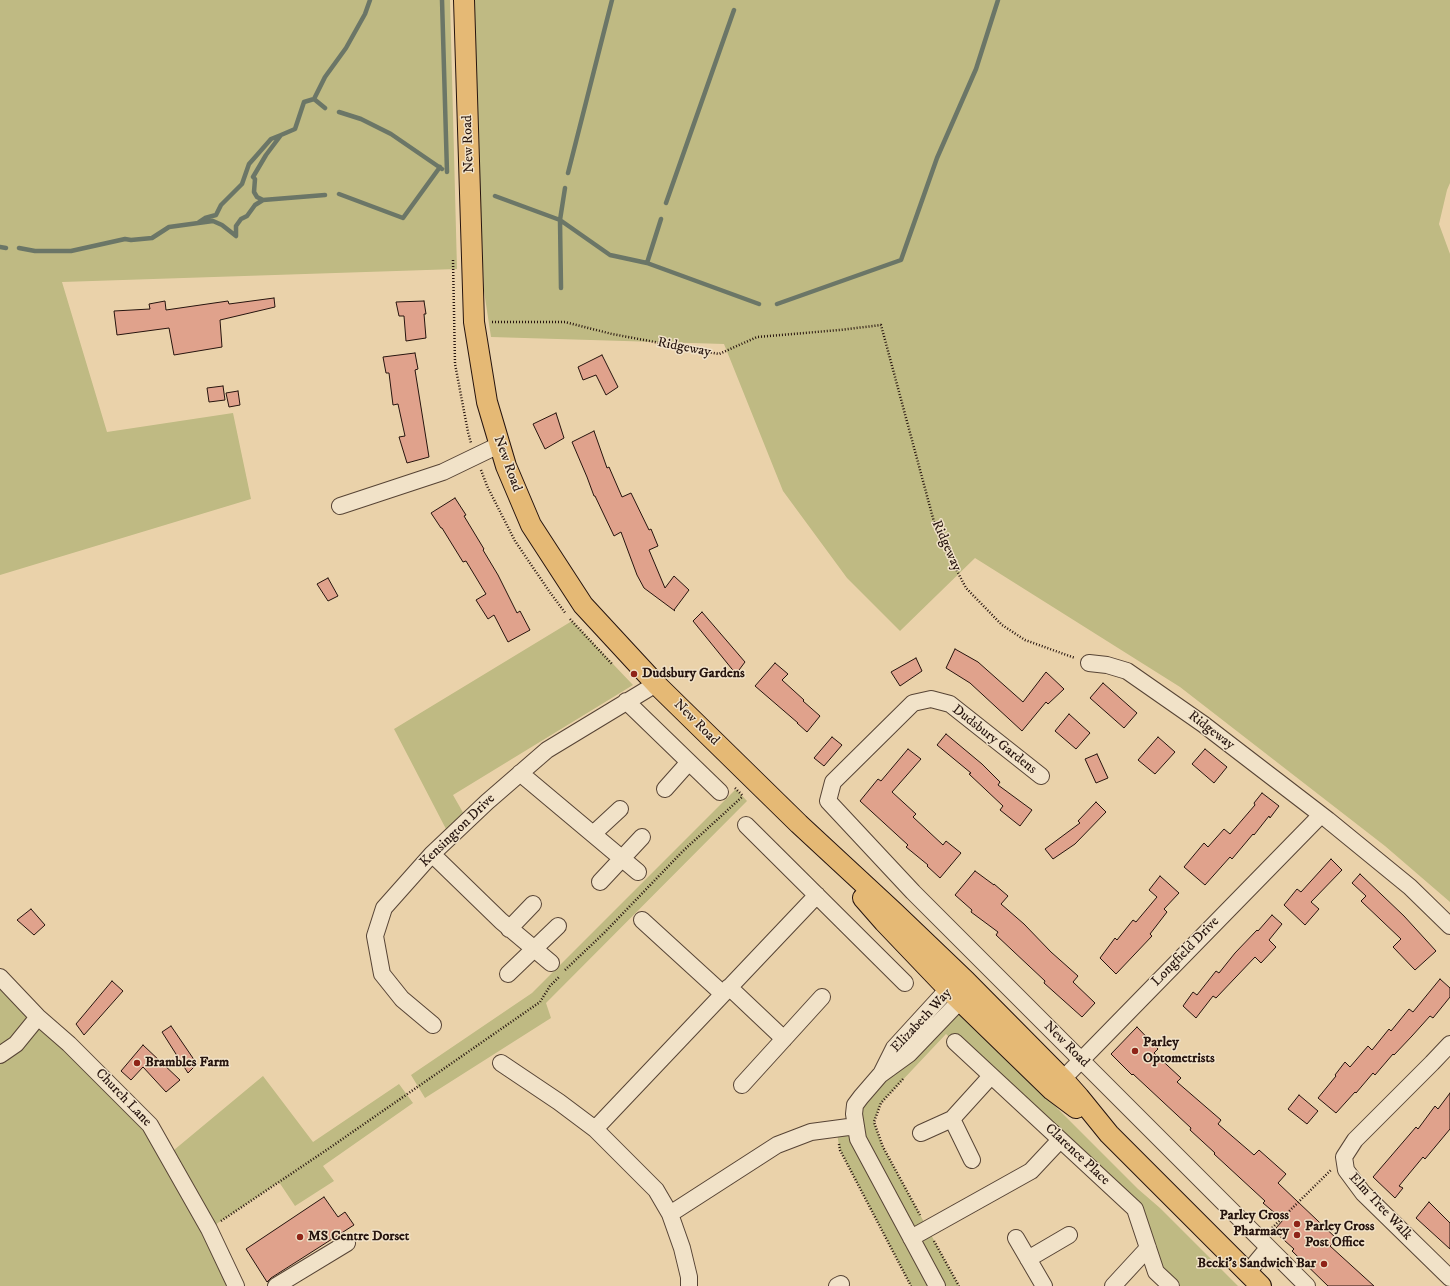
<!DOCTYPE html>
<style>
body{margin:0}
canvas{display:block;background:#ead2aa}
</style>
<canvas width="1450" height="1286"></canvas>
<script>
const c = document.querySelector('canvas').getContext('2d');
c.lineJoin = 'round';
function paint(path, color) { c.fillStyle = color; c.fill(path, 'evenodd'); }
const toPath = rows => new Path2D(rows.map(r => 'M' + r).join(''));
function trace(path, color, width, dash) { c.strokeStyle = color; c.lineWidth = width; c.lineCap = dash ? 'butt' : 'round'; c.setLineDash(dash || []); c.stroke(path); }
function label(font, color, halo, rows, align = 'center') {
  c.font = font + ' "IM FELL DW Pica",serif'; c.lineWidth = 3; c.setLineDash([]); c.textBaseline = 'middle'; c.strokeStyle = halo; c.fillStyle = color; for (const [text, x, y, turn = 0] of rows) {
    c.save(); c.translate(x, y); c.rotate((+turn || 0) * Math.PI / 180); c.textAlign = isNaN(turn) ? turn : align; if (halo) c.strokeText(text, 0, 0); c.fillText(text, 0, 0); c.restore();
  }
}
const green = toPath([
 [0,0,450,0,457,269,62,282,107,432,233,413,251,499,0,575],
 [473,0,1450,0,1450,183,1447,190,1439,224,1450,254,1450,902,1385,846,1180,687,975,558,900,631,847,578,783,491,724,344,491,337,484,291],
 [572,621,633,685,453,795,465,816,446,829,394,729],
 [736,789,747,801,546,1003,551,1018,425,1098,411,1075,532,993],
 [0,977,168,1155,263,1076,313,1142,399,1084,413,1103,323,1166,334,1181,295,1206,279,1182,209,1229,236,1286,0,1286],
 [955,1006,1138,1189,1160,1208,1238,1286,1171,1286,1135,1209,946,1034,881,1103,874,1122,883,1147,959,1286,911,1286,840,1150,836,1129,854,1114]
]);
const stream = toPath([
 [442,0,447,172],
 [314,99,304,102,295,129,281,135,266,155,253,177,255,179,254,192,257,197,263,200,325,195],
 [325,108,314,99,325,77,346,48,365,14,370,0],
 [339,112,361,119,391,134,442,169],
 [568,173,612,0],
 [339,194,403,218,440,167],
 [495,196,560,220,610,255,647,263,759,304],
 [666,203,734,10],
 [199,222,205,218,216,215,221,205,242,184,249,164,257,155,271,139,281,135],
 [0,247,6,248],
 [19,248,35,251,71,251,125,239,131,240,152,238,169,227,213,221,222,225,236,236,236,226,241,219,247,216,255,205,263,200],
 [647,263,661,219],
 [561,288,560,220,565,188],
 [777,304,901,260,937,158,976,69,998,0]
]);
const building = toPath([
 [274,298,275,307,220,320,222,347,174,355,169,328,117,335,114,311,150,309,149,304,165,301,166,310,228,301,229,304,274,298],
 [424,301,426,314,424,314,426,338,406,341,404,316,399,316,396,302,424,301],
 [415,353,418,369,415,370,429,457,407,463,399,437,405,436,398,404,393,405,389,373,386,373,383,357,415,353],
 [602,355,618,387,606,395,596,375,583,380,578,367,602,355],
 [223,386,225,400,209,402,207,388,223,386],
 [238,391,240,405,229,407,226,393,238,391],
 [556,413,564,438,545,449,533,424,556,413],
 [594,431,607,468,609,467,622,497,631,493,649,530,651,529,658,546,649,550,665,588,674,576,689,590,674,610,675,611,644,588,637,575,621,532,614,536,595,496,594,496,587,477,572,442,594,431],
 [455,498,466,515,464,516,484,549,483,550,498,575,517,613,520,611,530,630,508,642,494,615,488,619,476,600,486,594,466,561,463,562,442,528,441,528,431,513,455,498],
 [328,578,338,596,328,601,317,584,328,578],
 [702,612,745,662,736,674,693,621,702,612],
 [955,649,978,662,1023,702,1046,672,1064,689,1048,704,1046,702,1022,731,970,683,946,668,955,649],
 [916,658,922,671,900,686,891,672,916,658],
 [775,663,788,674,782,680,804,700,803,701,820,716,807,732,797,723,798,723,755,686,775,663],
 [1103,683,1137,713,1124,728,1090,698,1103,683],
 [1069,714,1090,733,1076,749,1055,731,1069,714],
 [946,734,982,764,1000,782,998,785,1032,810,1020,826,1000,810,1003,806,969,774,971,773,937,745,946,734],
 [832,737,842,745,824,766,814,758,832,737],
 [1158,737,1175,752,1155,774,1138,760,1158,737],
 [908,749,921,759,892,792,916,814,913,817,943,845,946,841,961,853,940,878,927,866,928,865,906,847,908,845,860,801,878,779,881,781,908,749],
 [1205,749,1227,767,1214,783,1192,764,1205,749],
 [1097,754,1108,778,1096,783,1085,759,1097,754],
 [1262,793,1279,806,1270,818,1269,816,1254,835,1253,834,1232,859,1230,857,1205,885,1184,867,1204,843,1208,847,1224,829,1230,834,1255,805,1254,803,1262,793],
 [1096,802,1106,812,1075,844,1053,859,1045,849,1080,823,1078,821,1096,802],
 [1331,859,1342,870,1311,902,1319,909,1305,925,1284,905,1297,889,1301,892,1331,859],
 [975,871,994,885,994,884,1008,896,1001,904,1024,924,1051,952,1078,976,1073,982,1095,1003,1082,1017,1044,983,1045,981,996,935,998,932,971,912,972,910,955,895,975,871],
 [1360,874,1404,916,1436,951,1415,970,1393,947,1401,939,1361,901,1366,896,1352,883,1360,874],
 [1160,876,1179,893,1164,909,1167,912,1150,934,1152,936,1116,974,1100,958,1115,938,1117,940,1133,920,1136,922,1157,897,1149,890,1160,876],
 [31,909,45,925,34,935,17,920,31,909],
 [1272,915,1282,924,1269,940,1276,947,1261,963,1255,957,1216,998,1213,996,1196,1018,1183,1006,1193,992,1197,995,1216,971,1219,973,1235,953,1257,930,1258,931,1272,915],
 [1440,979,1450,988,1450,997,1433,1018,1430,1016,1412,1036,1394,1055,1393,1054,1375,1075,1373,1073,1356,1093,1355,1092,1336,1113,1318,1098,1336,1076,1335,1075,1345,1062,1350,1067,1368,1046,1372,1050,1389,1029,1391,1031,1409,1009,1413,1012,1440,979],
 [112,981,123,991,84,1035,76,1024,112,981],
 [171,1026,197,1064,188,1073,162,1032,171,1026],
 [1137,1027,1158,1049,1154,1053,1181,1078,1177,1082,1221,1120,1218,1124,1254,1155,1259,1150,1286,1174,1278,1183,1337,1239,1330,1246,1374,1286,1328,1286,1292,1251,1294,1249,1275,1232,1278,1229,1276,1228,1283,1220,1263,1203,1265,1201,1214,1154,1215,1153,1190,1130,1191,1128,1133,1074,1132,1075,1111,1054,1137,1027],
 [143,1045,180,1080,166,1092,143,1067,131,1080,121,1071,143,1045],
 [1450,1093,1450,1129,1425,1159,1423,1157,1399,1186,1403,1188,1395,1198,1373,1177,1416,1127,1418,1129,1435,1106,1438,1109,1450,1093],
 [1299,1095,1318,1111,1307,1124,1288,1109,1299,1095],
 [324,1197,338,1217,345,1212,354,1225,271,1278,267,1282,246,1249,324,1197],
 [1429,1202,1450,1223,1450,1249,1416,1218,1429,1202]
]);
const path = toPath([
 [453,260,455,364,468,432,471,443],
 [492,322,565,322,612,334,719,354,757,337,840,330,881,325,937,533,966,588,1002,625,1025,640,1075,658],
 [481,470,487,486,515,541,549,591,566,614],
 [570,619,612,664],
 [735,788,743,796],
 [565,970,604,933,683,851,743,796],
 [903,1079,881,1103,874,1122,883,1147,920,1215],
 [839,1144,840,1150,911,1286],
 [221,1221,328,1149,540,1002,550,986,559,977],
 [1270,1230,1331,1170],
 [934,1241,959,1286]
]);
const minor = toPath([
 [340,506,443,472,499,445],
 [1089,663,1107,665,1127,671,1203,724,1328,820,1410,887,1450,926],
 [626,701,720,792],
 [520,773,638,872],
 [1041,776,950,704,931,699,913,703,833,782,828,801,913,892,1307,1286],
 [665,789,689,762],
 [746,825,905,983],
 [593,834,620,809],
 [432,854,501,921,551,963],
 [600,882,642,837],
 [642,920,723,994],
 [509,929,533,904],
 [508,974,558,926],
 [0,977,38,1017,69,1044,150,1125,209,1229,236,1286],
 [729,987,784,1039],
 [433,1025,402,999,382,974,375,936,384,908,432,854,487,802,547,750,656,684],
 [955,1042,1135,1209,1156,1272,1171,1286],
 [1450,1044,1432,1063,1355,1140,1344,1157,1346,1170,1363,1193,1450,1278],
 [0,1055,16,1044,38,1017],
 [501,1063,559,1102,595,1129,656,1190,670,1214,682,1248,689,1277,689,1286],
 [882,1072,894,1048,948,989,959,984],
 [742,1085,822,997],
 [1055,1087,1321,815],
 [952,1119,972,1160],
 [595,1129,817,895],
 [921,1133,952,1119,991,1076],
 [670,1214,777,1145,811,1132,856,1126],
 [911,1238,1031,1171,1060,1140],
 [1016,1238,1044,1286],
 [1028,1259,1069,1235],
 [1248,1272,1268,1248],
 [276,1286,347,1243],
 [837,1286,841,1284],
 [937,1286,858,1139,854,1114,855,1105,861,1097,880,1075,909,1054,955,1006,959,1000,963,990],
 [1113,1286,1148,1248]
]);
const major = toPath([
 [464,0,474,322,487,402,506,466,531,525,583,605,656,684,799,824,894,912,966,981,1063,1079,1079,1097,1109,1134,1261,1286],
 [863,898,884,922,948,989,1052,1090,1076,1108]
]);
const markers = [
 [634,674,4,"#8f2418"],
 [1135,1051,4,"#8f2418"],
 [137,1063,4,"#8f2418"],
 [1297,1224,4,"#8f2418"],
 [1297,1235,4,"#8f2418"],
 [300,1237,4,"#8f2418"],
 [1324,1264,4,"#8f2418"]
];
const streetNames = [
 ["New Road",469,144,-92],
 ["Ridgeway",684,348,11],
 ["New Road",507,464,70],
 ["Ridgeway",946,546,66],
 ["New Road",696,723,45],
 ["Ridgeway",1211,731,37],
 ["Dudsbury Gardens",994,740,38],
 ["Kensington Drive",458,831,-44],
 ["Longfield Drive",1186,952,-46],
 ["Elizabeth Way",922,1021,-47],
 ["New Road",1066,1045,45],
 ["Church Lane",123,1098,46],
 ["Clarence Place",1077,1155,43],
 ["Elm Tree Walk",1380,1207,47]
];
const poiNames = [
 ["Dudsbury Gardens",642,674],
 ["Parley",1143,1043],
 ["Optometrists",1143,1059],
 ["Brambles Farm",145,1063],
 ["Parley Cross",1289,1216,"right"],
 ["Pharmacy",1289,1232,"right"],
 ["Parley Cross",1305,1227],
 ["Post Office",1305,1243],
 ["MS Centre Dorset",308,1237],
 ["Becki's Sandwich Bar",1316,1264,"right"]
];
paint(green, '#bfba83');
trace(stream, '#6b7667', 4.5);
paint(building, '#e0a28c');
trace(building, '#26140e', 1);
trace(minor, '#574435', 18);
trace(major, '#26140e', 22);
trace(path, '#26140e', 2.5, [1, 2]);
trace(minor, '#f1e2c8', 16);
trace(major, '#e5b975', 20);
for (const [x, y, r, color] of markers) { const dot = new Path2D(); dot.arc(x, y, r, 0, 2 * Math.PI); c.fillStyle = color; c.fill(dot); trace(dot, '#f1e2c8', 1.5); }
label('14px', '#26140e', '#f1e2c8', streetNames);
label('bold 14px', '#26140e', '#f1e2c8', poiNames, 'left');
</script>
